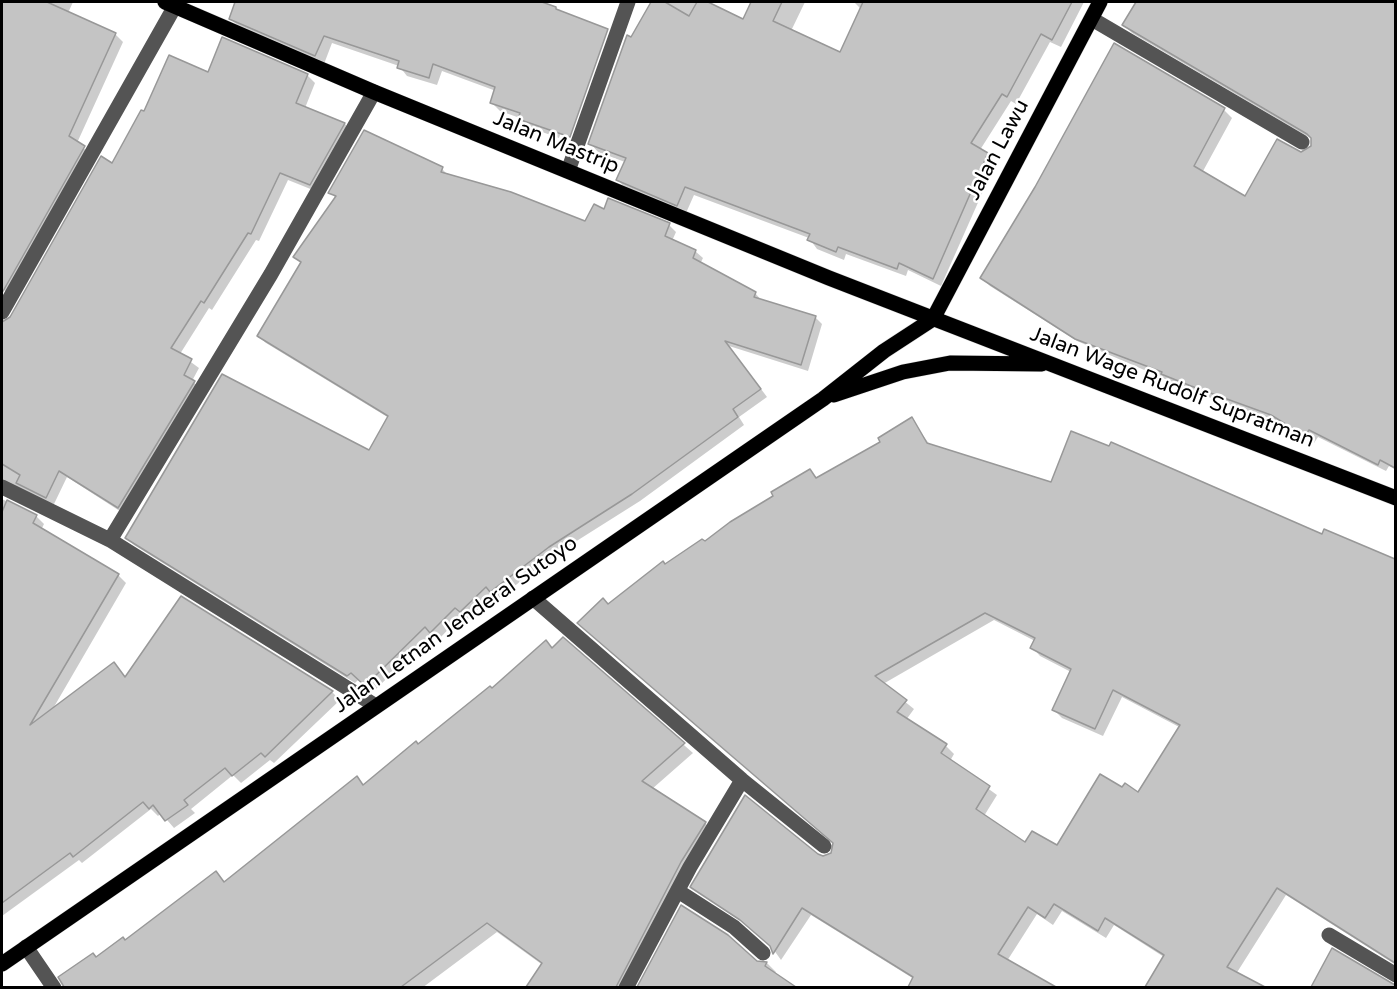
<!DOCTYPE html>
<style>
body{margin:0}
#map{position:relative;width:1397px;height:989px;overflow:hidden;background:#fff;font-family:"Varela Round",sans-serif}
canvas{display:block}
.frame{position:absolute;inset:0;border:3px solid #000;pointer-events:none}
</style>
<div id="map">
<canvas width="1397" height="989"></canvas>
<div class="frame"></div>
</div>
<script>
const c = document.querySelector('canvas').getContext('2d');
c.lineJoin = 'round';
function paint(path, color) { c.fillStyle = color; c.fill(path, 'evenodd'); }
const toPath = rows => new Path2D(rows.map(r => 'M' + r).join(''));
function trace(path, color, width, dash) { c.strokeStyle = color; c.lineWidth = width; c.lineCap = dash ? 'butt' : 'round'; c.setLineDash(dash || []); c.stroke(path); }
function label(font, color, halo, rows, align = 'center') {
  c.font = font + ' "Varela Round",sans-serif'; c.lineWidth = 5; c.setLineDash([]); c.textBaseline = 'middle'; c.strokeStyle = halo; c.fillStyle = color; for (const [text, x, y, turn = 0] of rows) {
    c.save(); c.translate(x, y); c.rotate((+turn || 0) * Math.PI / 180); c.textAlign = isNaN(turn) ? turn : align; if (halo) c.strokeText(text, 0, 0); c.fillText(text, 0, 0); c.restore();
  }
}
const shadow = toPath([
 [2,2,73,2,68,13,115,34,123,42,77,143,92,155,12,295,2,289],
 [235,2,544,2,543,4,595,31,559,138,528,127,520,118,500,111,492,103,496,91,442,71,437,85,407,76,399,66,332,43,324,64,239,27,230,18],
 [653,2,705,2,744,21,752,2,805,2,791,31,841,54,861,9,854,2,1084,2,1061,47,1050,42,1016,104,1011,101,980,150,996,162,941,286,908,270,906,276,846,254,844,260,817,249,809,238,694,195,686,213,626,189,618,180,625,162,598,152,590,143,620,58],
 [1137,2,1396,2,1396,470,1389,466,1386,471,1318,437,1314,443,1281,423,1200,394,1077,341,990,286,982,278,1036,188,1114,45,1224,110,1232,118,1202,173,1246,198,1312,147,1312,139,1132,33,1124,25],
 [209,74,307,75,315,83,305,108,345,124,352,132,318,192,288,180,259,241,256,240,212,310,209,308,180,354,199,368,192,381,202,390,126,515,67,477,54,504,2,492,2,339,145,113],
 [364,132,442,169,450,177,586,223,605,211,669,225,676,232,672,241,695,251,703,258,700,264,755,293,763,302,815,317,822,324,808,371,729,346,767,397,739,417,744,425,640,501,556,554,499,598,494,593,468,619,463,614,439,639,433,633,373,692,359,679,355,683,134,545,127,538,370,452,389,418,266,343,258,336,302,263,295,256,336,198,330,192],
 [911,419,930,445,1051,484,1322,536,1324,531,1396,560,1396,965,1286,895,1236,974,1258,988,1147,988,1164,957,1114,925,1106,938,1062,911,1053,925,1037,914,1007,961,1053,988,920,988,914,979,811,915,781,960,771,946,750,927,692,887,823,857,832,854,835,844,608,606,775,497,810,471,818,479,882,442],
 [994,620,1035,641,1032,647,1040,656,1071,672,1054,710,1062,718,1103,736,1122,697,1181,728,1139,794,1122,789,1058,847,1025,844,984,816,997,795,950,761,954,754,946,746,906,720,914,709,883,684],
 [2,499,36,516,44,524,41,530,118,575,126,583,51,712,114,664,127,678,332,692,340,700,274,763,270,760,241,783,233,775,191,809,195,813,174,828,161,813,158,816,151,809,82,863,79,860,2,916],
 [563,639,693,753,652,789,705,823,714,832,629,988,536,988,544,966,497,932,422,988,65,988,60,977,125,942,216,873,226,883,356,778,364,786],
 [682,907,756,962,767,963,776,972,774,974,794,988,639,988],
 [1333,950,1396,986,1396,988,1312,988]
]);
const building = toPath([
 [2,2,47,2,116,33,69,136,85,146,2,293,2,2],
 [235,2,542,2,556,7,556,9,608,29,570,137,518,119,520,113,490,103,495,87,433,64,429,78,397,68,399,61,324,36,315,56,229,19,235,2],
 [651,2,665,2,689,16,697,2,708,2,743,19,751,2,782,2,773,21,840,52,863,2,1072,2,1052,40,1041,34,1007,97,1002,94,971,143,988,153,933,279,899,263,897,269,838,247,836,252,807,240,810,234,685,187,677,206,616,180,626,158,588,144,627,35,631,37,651,2],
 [1136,2,1395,2,1395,468,1380,460,1378,465,1309,430,1305,436,1271,415,1191,386,1161,374,1162,372,1075,339,980,278,1035,187,1114,43,1225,108,1194,166,1245,196,1277,139,1301,152,1311,146,1311,138,1307,134,1122,25,1136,2],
 [222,37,308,74,296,103,345,123,310,185,280,173,251,234,248,233,204,303,201,301,171,348,192,359,184,375,195,381,118,508,59,471,46,498,16,483,20,475,2,464,2,322,10,317,101,156,112,163,141,110,144,111,169,55,208,72,222,37],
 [364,130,443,167,441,172,511,192,585,221,594,204,604,209,608,198,670,223,665,236,696,250,693,258,756,292,754,297,816,316,801,365,725,341,761,389,733,409,738,417,632,494,549,547,490,592,486,587,460,612,455,608,430,633,425,627,365,686,351,673,347,676,125,538,222,374,369,450,388,416,257,336,301,262,293,257,336,196,328,193,364,130],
 [912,417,927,443,1051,482,1071,431,1109,446,1111,442,1322,534,1324,529,1395,559,1395,963,1277,888,1227,967,1265,987,1145,987,1164,955,1105,918,1098,931,1054,904,1045,918,1028,907,998,954,1056,987,908,987,913,977,802,908,773,954,770,946,740,920,690,887,745,795,818,854,823,856,831,853,833,843,577,623,603,598,608,604,663,561,665,564,702,539,705,541,730,522,773,496,771,492,810,469,816,478,880,442,878,438,912,417],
 [985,613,1035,638,1030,648,1071,669,1052,710,1095,729,1113,690,1180,725,1138,792,1125,783,1122,787,1100,774,1057,845,1032,831,1025,842,976,809,990,786,941,753,947,744,897,712,907,700,875,676,985,613],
 [7,500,37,515,33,523,119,574,30,725,114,662,125,677,181,596,333,691,265,757,261,753,232,776,225,768,184,800,188,805,165,821,153,805,149,809,143,802,73,857,70,853,2,903,2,512,7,500],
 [563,637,685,743,642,781,706,822,681,862,616,987,526,987,542,963,487,923,401,987,64,987,58,977,93,953,96,957,123,937,125,940,216,871,224,882,357,776,363,785,416,741,418,744,490,686,492,688,546,640,552,648,563,637],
 [681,905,728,935,757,961,767,962,765,966,796,987,637,987,681,905],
 [1332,948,1395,985,1395,987,1311,987,1332,948]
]);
const minor = toPath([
 [1092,19,1302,142],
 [374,92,271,274,110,540,376,706],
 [568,171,628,2],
 [2,312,175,6],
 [2,487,110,540],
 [533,598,742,780,824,846],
 [678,891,734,927,763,953],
 [1329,935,1396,975],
 [26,947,54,988],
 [626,988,690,867,742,780]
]);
const major = toPath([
 [165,2,374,92,829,278,1396,498],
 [834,395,903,372,950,363,1042,364],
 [2,964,823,399,884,351,933,319,1100,2]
]);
const streetNames = [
 ["Jalan Mastrip",556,143,22],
 ["Jalan Lawu",998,150,-62],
 ["Jalan Wage Rudolf Supratman",1172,388,21],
 ["Jalan Letnan Jenderal Sutoyo",456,625,-35]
];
paint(shadow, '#0003');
paint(building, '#c4c4c4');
trace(building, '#989898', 1.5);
trace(major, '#dbdbdb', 16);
trace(minor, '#545454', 15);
trace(major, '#000', 15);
label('21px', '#000', '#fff', streetNames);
</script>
